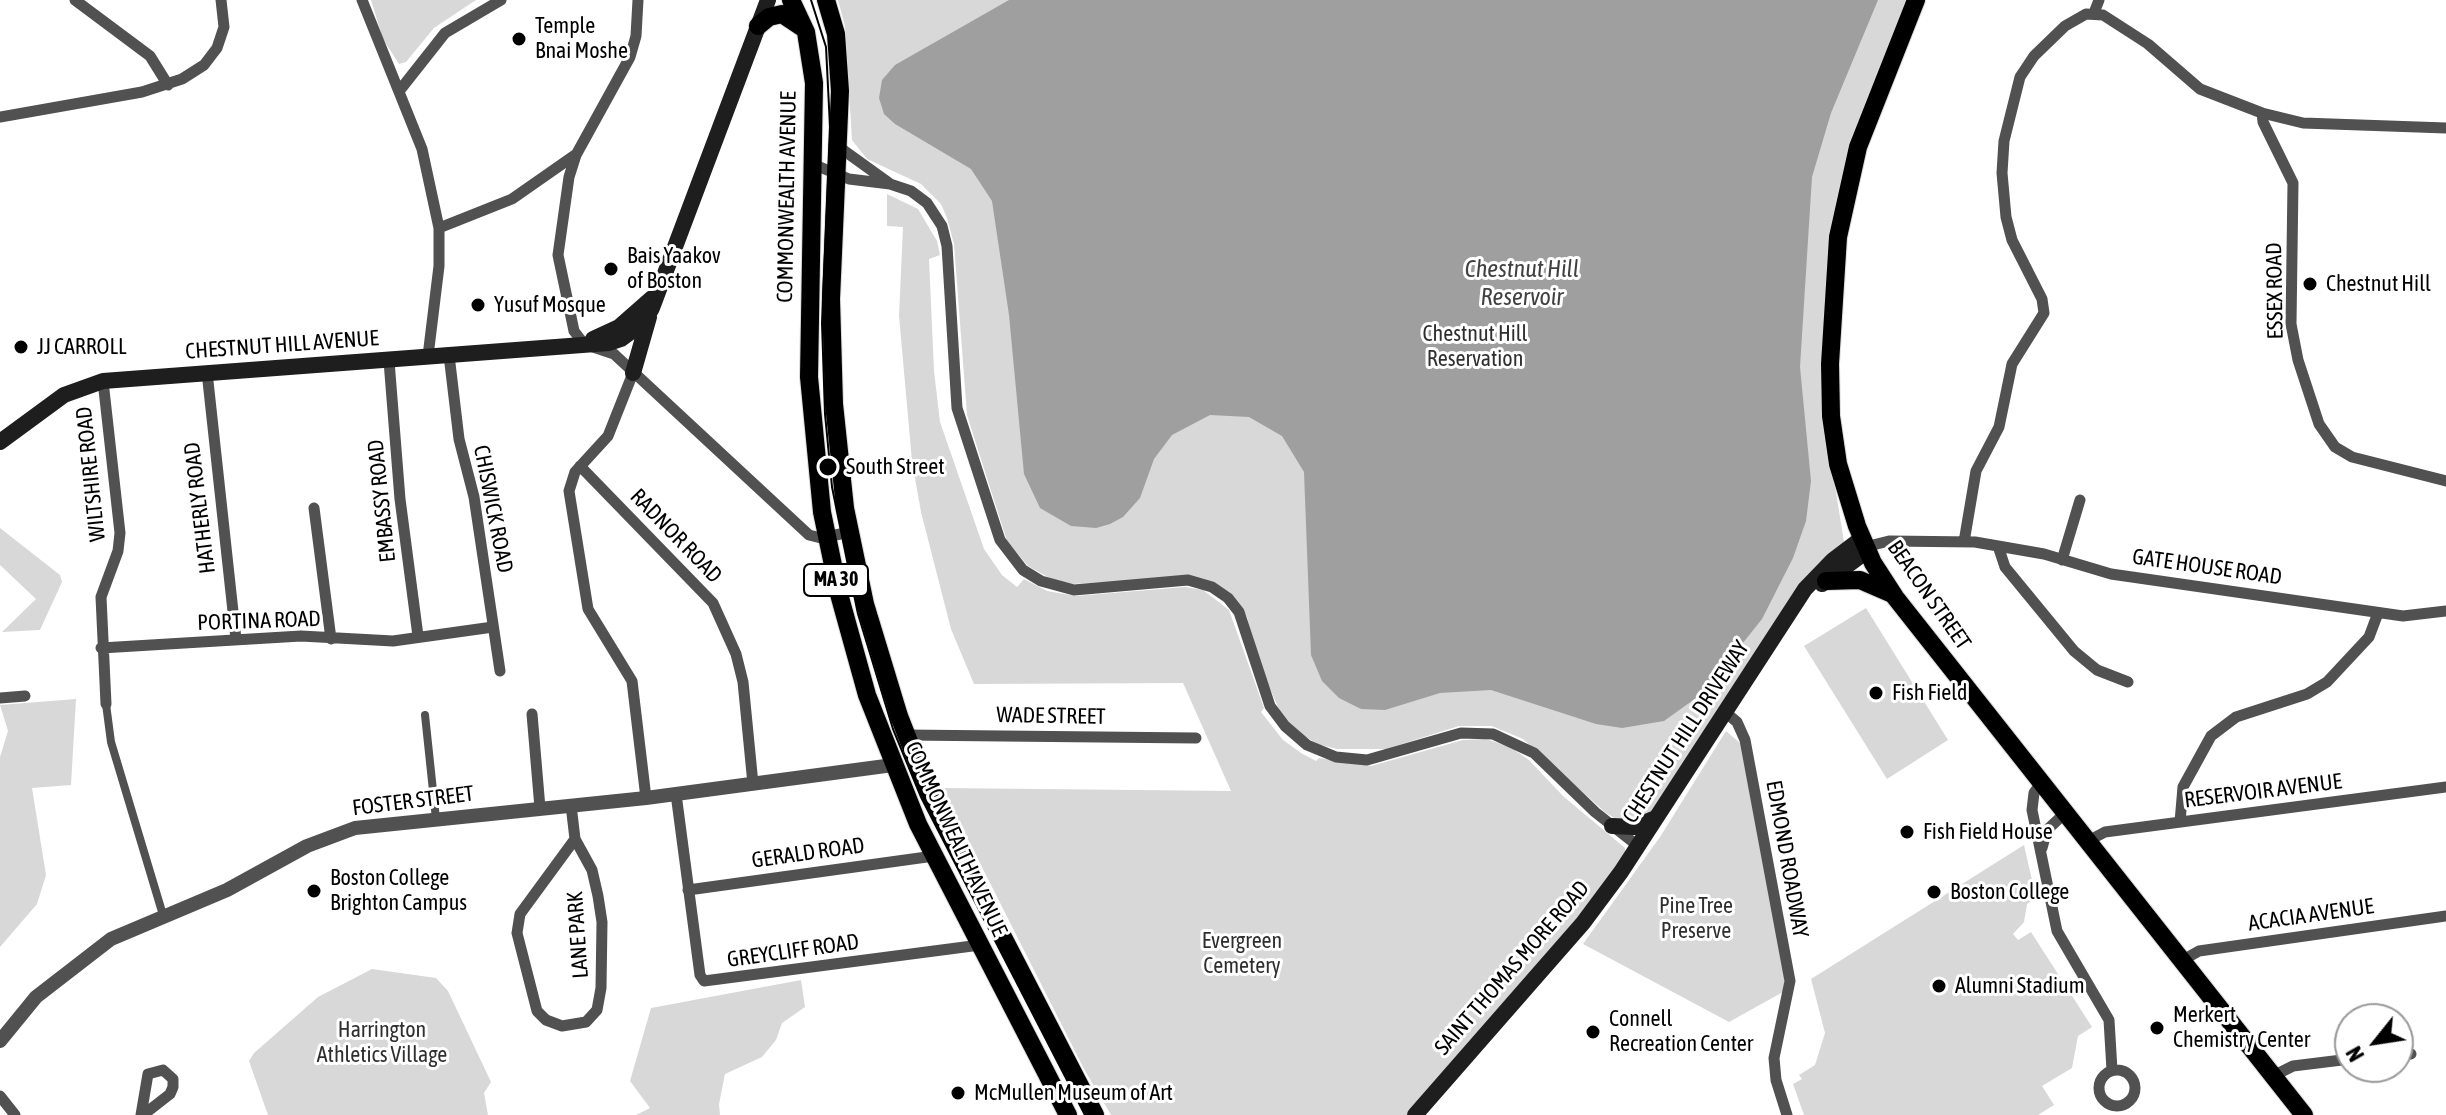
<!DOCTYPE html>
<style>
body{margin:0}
#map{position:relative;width:2446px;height:1115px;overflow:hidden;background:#fff;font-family:"Asap Condensed",sans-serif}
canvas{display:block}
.north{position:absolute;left:2334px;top:1003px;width:80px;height:80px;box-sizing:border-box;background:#fff;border:2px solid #999;border-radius:50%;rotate:240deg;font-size:22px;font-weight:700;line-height:32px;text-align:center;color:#000}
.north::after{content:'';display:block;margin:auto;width:28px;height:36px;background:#000;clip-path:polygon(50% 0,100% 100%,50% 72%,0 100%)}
</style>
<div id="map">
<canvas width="2446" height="1115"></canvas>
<div class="north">N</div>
</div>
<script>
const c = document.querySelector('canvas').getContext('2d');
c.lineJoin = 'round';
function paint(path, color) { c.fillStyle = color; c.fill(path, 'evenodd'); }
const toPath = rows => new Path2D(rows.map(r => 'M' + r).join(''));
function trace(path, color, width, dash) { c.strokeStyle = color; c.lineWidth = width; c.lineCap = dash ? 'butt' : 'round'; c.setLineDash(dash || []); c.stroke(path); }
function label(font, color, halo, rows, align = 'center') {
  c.font = font + ' "Asap Condensed",sans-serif'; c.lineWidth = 6; c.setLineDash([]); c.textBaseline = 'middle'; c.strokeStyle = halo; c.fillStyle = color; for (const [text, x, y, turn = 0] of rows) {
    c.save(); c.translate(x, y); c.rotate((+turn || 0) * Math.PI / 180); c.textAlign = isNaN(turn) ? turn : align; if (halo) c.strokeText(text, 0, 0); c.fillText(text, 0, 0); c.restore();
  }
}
const green = toPath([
 [371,0,476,0,434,28,406,62,399,64,383,39],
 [838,0,1907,0,1849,144,1829,236,1821,399,1844,542,1652,812,1623,823,1606,813,1523,739,1492,726,1459,726,1386,749,1337,749,1317,744,1294,729,1281,714,1259,663,1247,617,1229,592,1194,577,1072,584,1055,581,1028,566,1007,541,967,415,954,244,947,218,941,204,921,184,867,159,852,140,845,26],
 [887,194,918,209,937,241,940,255,929,259,934,371,940,422,984,549,1002,575,1017,587,1024,579,1047,591,1076,596,1185,587,1203,590,1229,610,1264,708,1261,712,1283,740,1301,753,1316,761,1319,758,1371,766,1463,740,1486,739,1510,747,1529,760,1563,796,1625,848,1625,855,1577,918,1407,1115,1111,1115,1084,1069,942,788,1231,791,1183,683,974,684,951,629,921,512,912,461,899,316,903,227,887,226],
 [0,528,60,575,62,582,40,630,2,632,36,599,0,565],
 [1866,608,1948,740,1887,779,1804,646],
 [76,699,71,785,32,788,46,875,37,904,0,947,0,757,8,731,0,705],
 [1726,731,1740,743,1785,977,1783,992,1729,1022,1583,944,1660,837],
 [2024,845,2036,898,2027,904,2024,922,2013,934,2018,940,2031,932,2092,1027,2078,1036,2072,1068,2042,1086,2054,1105,2038,1115,1804,1115,1793,1084,1802,1079,1799,1075,1815,1065,1825,1033,1811,979],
 [372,969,436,978,448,991,491,1082,484,1093,488,1115,268,1115,249,1061,254,1053,318,997],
 [801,980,805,1007,782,1023,776,1040,762,1057,725,1074,719,1104,720,1115,636,1115,650,1108,630,1081,651,1008]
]);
const water = toPath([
 [1009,0,1878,0,1831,113,1812,177,1800,367,1811,481,1806,521,1793,558,1762,619,1703,693,1664,721,1622,728,1596,724,1491,690,1440,693,1385,710,1361,709,1339,698,1322,681,1311,655,1304,472,1282,436,1249,417,1210,415,1172,435,1154,459,1140,498,1123,517,1110,524,1096,528,1071,526,1040,508,1024,474,1009,315,992,201,971,169,895,124,884,114,879,98,882,80,895,65]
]);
const pedestrian = toPath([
 [106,704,111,742,163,915],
 [425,715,436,819]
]);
const minor = toPath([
 [75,0,150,56,168,85],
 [362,0,422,149,439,228,439,266,428,356],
 [638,0,636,36,630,57,576,155,569,177,558,255,574,331,584,344,614,354,809,535,821,538,850,532],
 [2094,13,2099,0],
 [400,90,445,33,501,0],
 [2262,113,2263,122,2293,183,2291,324,2298,360,2319,424,2335,447,2352,457,2446,481],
 [0,117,142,92,182,79,204,65,217,48,224,27,221,0],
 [839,147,889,183],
 [815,165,849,179,890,184,911,191,927,203,942,226,947,246,957,408,1000,540,1023,570,1041,581,1074,590,1188,580,1212,587,1228,598,1239,612,1270,706,1285,726,1307,745,1336,757,1367,760,1461,733,1493,734,1534,753,1595,812,1638,846],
 [439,228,512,199,575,155],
 [449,355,459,439,474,497,500,671],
 [389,361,400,499,418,636],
 [207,372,236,639],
 [633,373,608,436,575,472,569,491,588,609,632,681,646,798],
 [103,381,120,533,118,551,101,597,106,704],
 [580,466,713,603,736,654,743,682,753,784],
 [314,508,331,639],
 [1964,542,1976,471,1999,427,2012,364,2044,313,2042,299,2012,240,2006,217,2002,173,2004,141,2020,77,2034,56,2065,26,2086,14,2103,15,2148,44,2200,89,2262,113,2303,123,2446,128],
 [1998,546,2005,567,2074,651,2097,670,2128,682],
 [1865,547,1889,541,1975,542,2044,554,2111,574,2403,616,2446,611],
 [2062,560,2080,500],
 [101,648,301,636,393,641,493,627],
 [0,698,25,696],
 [1725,712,1737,722,1745,740,1790,981,1774,1058,1776,1080,1787,1115],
 [532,714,540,808],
 [906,735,1196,738],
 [2041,783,2034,793,2032,810,2057,931,2109,1020,2112,1070],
 [676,794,700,975,704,981,980,945],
 [571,805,575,839,592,870,598,896,602,922,601,988,597,1010,586,1022,562,1026,546,1020,537,1011,517,933,520,914,575,839],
 [2180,822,2183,787,2211,736,2236,717,2307,694,2327,682,2369,637,2378,613],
 [2088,841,2105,832,2446,787],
 [2042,848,2047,830,2065,813],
 [688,890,934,856],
 [2183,960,2199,951,2446,916],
 [2398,1055,2411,1054],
 '2099 1088a18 18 0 1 1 36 0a18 18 0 1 1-36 0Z',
 [2273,1076,2293,1066,2350,1059],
 [0,1096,15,1115],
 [141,1115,148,1074,163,1070,173,1079,173,1087,170,1094,143,1115]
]);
const tertiary = toPath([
 [0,1041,36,997,111,939,227,890,307,846,355,828,646,798,893,765]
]);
const secondary = toPath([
 [593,339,619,327,652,298],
 [633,373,649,317],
 [0,442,64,395,103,381,609,343,621,339,644,322,652,308,768,0],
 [1822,584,1867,551],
 [1612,826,1634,827,1656,818],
 [1415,1115,1583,923,1621,872,1805,589,1833,560,1862,538]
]);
const primary = toPath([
 [791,0,806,32,814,83,809,377,822,512,839,594,867,695,918,824,1068,1115],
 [826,0,836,34,840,91,831,299,834,404,845,508,865,604,899,716,931,798,1095,1115],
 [1916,0,1858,147,1838,237,1830,364,1831,416,1838,464,1857,526,1873,563,1895,597,2304,1115],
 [758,26,769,17,782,14,803,28],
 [1826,581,1860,580,1890,593]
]);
const tram = toPath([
 [811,0,826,47,830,127,822,323,825,414,832,487,858,614,893,729,921,797,1085,1115]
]);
const markers = [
 [519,39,8,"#000"],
 [611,269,8,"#000"],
 [2310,284,8,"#000"],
 [478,305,8,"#000"],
 [21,347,8,"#000"],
 [828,467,10,"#000"],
 [1876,693,8,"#000"],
 [1907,832,8,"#000"],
 [314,891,8,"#000"],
 [1934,892,8,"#000"],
 [1939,986,8,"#000"],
 [2157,1028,8,"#000"],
 [1593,1032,8,"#000"],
 [958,1093,8,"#000"]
];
const shields = [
 [836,580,64]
];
const shieldNames = [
 ["MA 30",836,580]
];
const poiNames = [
 ["Temple",535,26],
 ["Bnai Moshe",535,51],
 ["Bais Yaakov",627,256],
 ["of Boston",627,281],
 ["Chestnut Hill",2326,284],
 ["Yusuf Mosque",494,305],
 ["JJ CARROLL",37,347],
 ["South Street",846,467],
 ["Fish Field",1892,693],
 ["Fish Field House",1923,832],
 ["Boston College",330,878],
 ["Brighton Campus",330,903],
 ["Boston College",1950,892],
 ["Alumni Stadium",1955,986],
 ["Merkert",2173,1015],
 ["Chemistry Center",2173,1040],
 ["Connell",1609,1019],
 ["Recreation Center",1609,1044],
 ["McMullen Museum of Art",974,1093]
];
const streetNames = [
 ["COMMONWEALTH AVENUE",787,197,-89],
 ["ESSEX ROAD",2275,291,-91],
 ["CHESTNUT HILL AVENUE",282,345,-4],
 ["WILTSHIRE ROAD",91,474,-96],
 ["EMBASSY ROAD",382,501,-96],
 ["HATHERLY ROAD",200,508,-97],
 ["CHISWICK ROAD",493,509,79],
 ["RADNOR ROAD",676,536,46],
 ["GATE HOUSE ROAD",2207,567,8],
 ["BEACON STREET",1929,595,55],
 ["PORTINA ROAD",259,621,-2],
 ["WADE STREET",1051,716,1],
 ["CHESTNUT HILL DRIVEWAY",1686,732,-57],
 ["RESERVOIR AVENUE",2263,791,-7],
 ["FOSTER STREET",413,801,-7],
 ["COMMONWEALTH AVENUE",956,839,65],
 ["GERALD ROAD",808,853,-8],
 ["EDMOND ROADWAY",1787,859,80],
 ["ACACIA AVENUE",2311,915,-8],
 ["LANE PARK",578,935,-94],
 ["GREYCLIFF ROAD",793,951,-8],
 ["SAINT THOMAS MORE ROAD",1512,968,-49]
];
const parkNames = [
 ["Chestnut Hill",1475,334],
 ["Reservation",1475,359],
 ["Pine Tree",1696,906],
 ["Preserve",1696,931],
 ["Evergreen",1242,941],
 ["Cemetery",1242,966],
 ["Harrington",382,1030],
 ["Athletics Village",382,1055]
];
const waterNames = [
 ["Chestnut Hill",1522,269],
 ["Reservoir",1522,297]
];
paint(green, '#d8d8d8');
paint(water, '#9f9f9f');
trace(primary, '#dbdbdb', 20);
trace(pedestrian, '#515151', 8);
trace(minor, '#515151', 11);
trace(tertiary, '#515151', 14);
trace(secondary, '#1e1e1e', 16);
trace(primary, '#000', 18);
trace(tram, '#000', 2);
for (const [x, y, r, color] of markers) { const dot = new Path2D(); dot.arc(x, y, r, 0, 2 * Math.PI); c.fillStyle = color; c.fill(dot); trace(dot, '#fff', 3); }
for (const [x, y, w] of shields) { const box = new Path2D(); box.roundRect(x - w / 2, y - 16, w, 32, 6); c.fillStyle = '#fff'; c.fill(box); trace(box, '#000', 2); }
label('bold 20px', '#000', null, shieldNames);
label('22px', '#000', '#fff', poiNames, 'left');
label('22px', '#000', '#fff', streetNames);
label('22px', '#2f2f2f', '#fff', parkNames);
label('italic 24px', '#404040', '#fff', waterNames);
</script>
